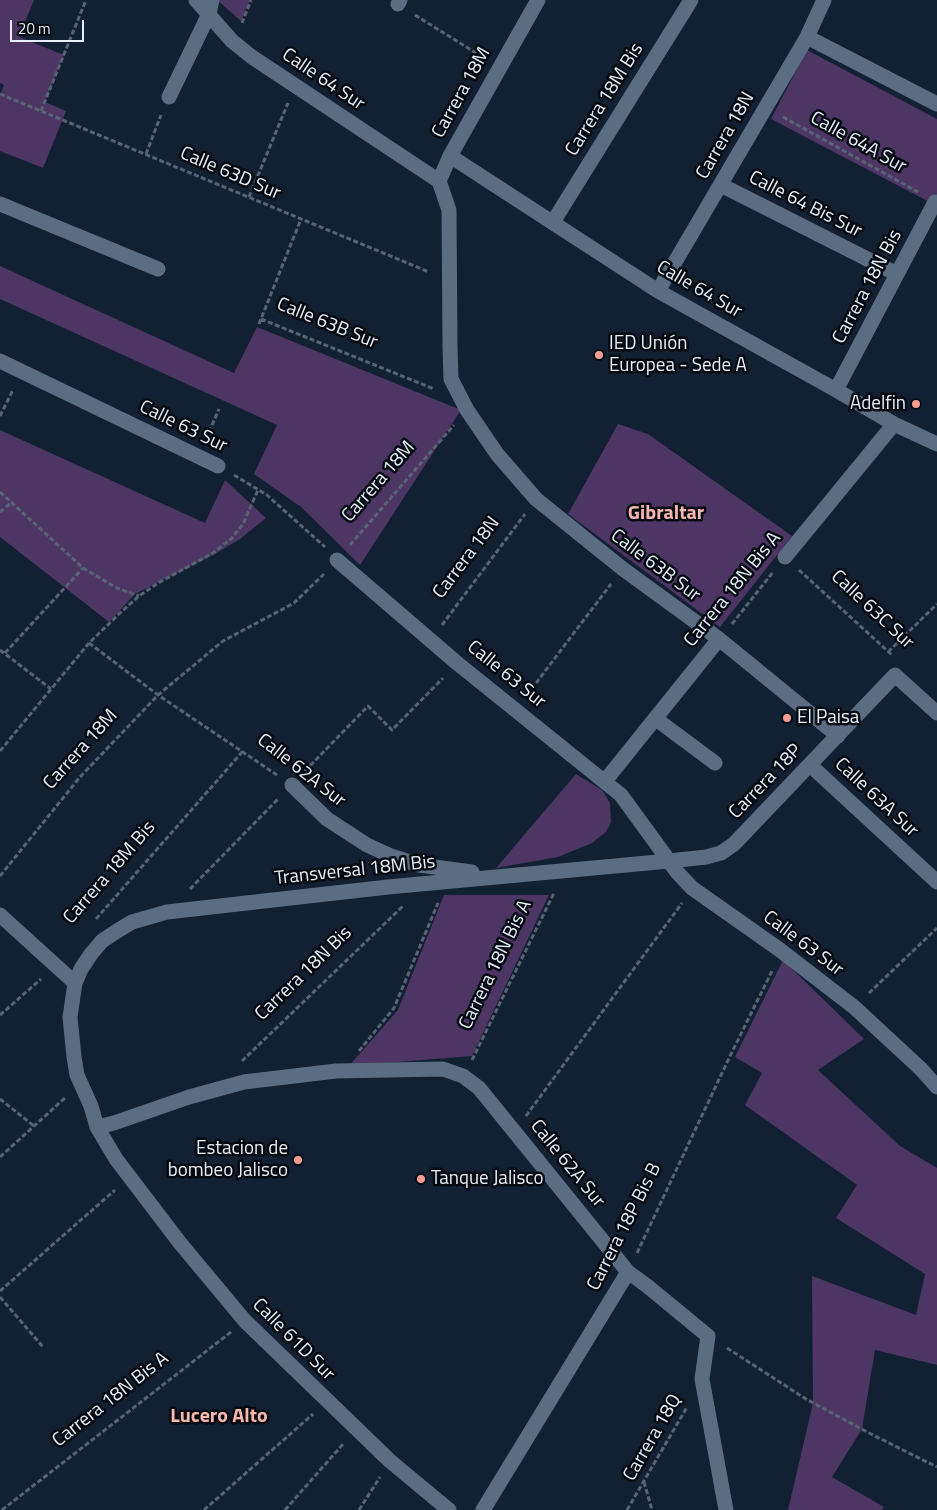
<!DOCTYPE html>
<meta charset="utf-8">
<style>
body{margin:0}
#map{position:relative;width:937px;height:1510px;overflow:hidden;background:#112032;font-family:"Titillium Web",sans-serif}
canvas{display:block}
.scale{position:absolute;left:10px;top:20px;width:74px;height:22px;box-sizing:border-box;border:2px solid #e5f0fc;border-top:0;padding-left:6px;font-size:15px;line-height:18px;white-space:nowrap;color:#e5f0fc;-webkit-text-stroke:4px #050a11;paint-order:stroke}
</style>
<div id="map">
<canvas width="937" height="1510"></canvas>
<div class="scale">20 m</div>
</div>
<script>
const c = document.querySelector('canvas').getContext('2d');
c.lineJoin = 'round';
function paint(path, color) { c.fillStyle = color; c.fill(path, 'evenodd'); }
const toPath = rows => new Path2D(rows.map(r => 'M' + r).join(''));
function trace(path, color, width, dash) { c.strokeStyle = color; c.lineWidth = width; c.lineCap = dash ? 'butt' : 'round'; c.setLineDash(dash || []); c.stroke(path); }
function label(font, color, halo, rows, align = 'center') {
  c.font = font + ' "Titillium Web",sans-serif'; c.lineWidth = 5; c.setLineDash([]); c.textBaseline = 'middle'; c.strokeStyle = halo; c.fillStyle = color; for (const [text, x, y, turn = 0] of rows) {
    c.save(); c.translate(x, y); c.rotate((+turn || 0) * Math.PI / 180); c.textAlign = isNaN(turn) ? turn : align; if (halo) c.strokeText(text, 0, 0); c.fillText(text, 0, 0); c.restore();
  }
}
const green = toPath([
 [0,0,34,0,19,37,64,55,45,102,66,111,43,168,0,151,0,95,4,85,0,83],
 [217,0,250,0,241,21],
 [807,50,937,119,937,206,771,119],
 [0,266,234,373,257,327,461,410,360,565,301,507,254,474,277,425,0,299],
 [618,424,648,434,792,536,720,627,568,514],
 [0,430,205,523,225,480,266,518,240,539,215,554,135,594,109,622,0,537],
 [576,774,602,790,610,803,611,822,606,832,592,843,558,857,496,868],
 [444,895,549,895,472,1056,349,1066,398,1010],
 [783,960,864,1039,818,1070,900,1146,937,1168,937,1365,875,1350,862,1429,832,1477,884,1507,882,1510,788,1510,813,1403,812,1276,916,1315,925,1274,836,1218,857,1185,745,1105,762,1073,735,1057]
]);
const path = toPath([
 [415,15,484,58],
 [242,23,251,0],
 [0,94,429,272],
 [41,111,86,0],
 [783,117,918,192],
 [146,154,161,115],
 [249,197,288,103],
 [261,319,434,389],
 [259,324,301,219],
 [0,416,13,390],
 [206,439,219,409],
 [234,475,267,495,325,547],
 [0,492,83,568,117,588,139,596],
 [0,512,12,502],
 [350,545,454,425],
 [799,570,892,655],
 [732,624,773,572],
 [442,625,525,514],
 [89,643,158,695,277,775],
 [0,650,51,689],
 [888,652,937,604],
 [5,653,83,568],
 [527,695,611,584],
 [0,751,89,643,120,613,139,596,158,583,213,553,231,539,243,524,258,490],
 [305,771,368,706,392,730,443,678],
 [0,876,80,777,158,695,223,641,294,603,324,574],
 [190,889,278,799],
 [96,919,243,751],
 [869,993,937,928],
 [0,1015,41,979],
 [359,1051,394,1008,438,903],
 [472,1060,554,893],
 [242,1061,403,906],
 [0,1099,34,1126],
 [526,1116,682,903],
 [0,1157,66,1097],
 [637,1253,731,1054,773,969],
 [0,1291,115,1190],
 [0,1297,43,1347],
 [727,1348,806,1399,869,1433,937,1467],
 [644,1482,652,1510],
 [2,1510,231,1332],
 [204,1510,313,1414],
 [285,1510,344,1443],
 [359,1510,380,1477],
 [627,1510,687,1407]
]);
const minor = toPath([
 [196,0,232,41,252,57,439,181],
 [538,0,450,156,439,181,449,210,450,346,451,379,467,410,497,454,536,499,623,569,719,639,838,736],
 [398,4,400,0],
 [807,37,937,104],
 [169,97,209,14,212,0],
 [450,156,658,291,836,390,894,424,937,444],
 [721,185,897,274],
 [0,204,158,269],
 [553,222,691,0],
 [658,291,807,37,824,0],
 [0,361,218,466],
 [836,390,935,202],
 [785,557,894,424],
 [337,560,457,663,621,795,677,872,692,888,780,950,854,1007,921,1069,937,1087],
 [656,719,715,763],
 [810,765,937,882],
 [605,781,719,639],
 [292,785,327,819,367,845,391,856,419,865,472,872],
 [0,915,75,983],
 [97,1127,114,1123,189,1097,244,1082,336,1071,443,1069,463,1076,479,1088,628,1272,646,1285,708,1336,702,1379,726,1510],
 [449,1510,390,1461,245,1321,180,1243,116,1159,97,1127,91,1106,77,1075,74,1057,70,1017,75,983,81,969,91,954,102,941,117,931,132,922,167,912,388,887,669,861,706,857,721,853,734,844,895,675,937,713],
 [483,1510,628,1272]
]);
const markers = [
 [599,355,5,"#f59c93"],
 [916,404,5,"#f59c93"],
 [787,718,5,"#f59c93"],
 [298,1160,5,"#f59c93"],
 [421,1179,5,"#f59c93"]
];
const streetNames = [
 ["Calle 64 Sur",323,80,34],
 ["Carrera 18M",462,93,-61],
 ["Carrera 18M Bis",605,100,-58],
 ["Carrera 18N",726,136,-60],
 ["Calle 64A Sur",858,143,29],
 ["Calle 63D Sur",230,174,23],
 ["Calle 64 Bis Sur",805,205,27],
 ["Carrera 18N Bis",868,287,-62],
 ["Calle 64 Sur",699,290,30],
 ["Calle 63B Sur",327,324,22],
 ["Calle 63 Sur",183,427,26],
 ["Carrera 18M",379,482,-49],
 ["Carrera 18N",467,558,-53],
 ["Calle 63B Sur",655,566,37],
 ["Carrera 18N Bis A",733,590,-51],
 ["Calle 63C Sur",872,610,43],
 ["Calle 63 Sur",506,675,39],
 ["Carrera 18M",81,750,-48],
 ["Calle 62A Sur",301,771,38],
 ["Carrera 18P",766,782,-46],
 ["Calle 63A Sur",876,798,43],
 ["Transversal 18M Bis",355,871,-6],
 ["Carrera 18M Bis",110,873,-49],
 ["Calle 63 Sur",803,944,37],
 ["Carrera 18N Bis A",496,965,-64],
 ["Carrera 18N Bis",304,974,-44],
 ["Calle 62A Sur",567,1164,51],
 ["Carrera 18P Bis B",625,1227,-63],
 ["Calle 61D Sur",293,1340,45],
 ["Carrera 18N Bis A",111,1400,-38],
 ["Carrera 18Q",653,1438,-60]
];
const poiNames = [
 ["IED Unión",609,344],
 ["Europea - Sede A",609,366],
 ["Adelfin",906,404,"right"],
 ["El Paisa",797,718],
 ["Estacion de",288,1149,"right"],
 ["bombeo Jalisco",288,1171,"right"],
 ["Tanque Jalisco",431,1179]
];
const neighbourhoodNames = [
 ["Gibraltar",666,514],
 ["Lucero Alto",219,1417]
];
paint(green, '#4d3564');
trace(path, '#566474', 3, [5, 2.5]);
trace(minor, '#5b6d82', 15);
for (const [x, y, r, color] of markers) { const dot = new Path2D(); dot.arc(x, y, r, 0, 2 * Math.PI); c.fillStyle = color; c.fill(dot); trace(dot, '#050a11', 2); }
label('19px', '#e5f0fc', '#050a11', streetNames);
label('19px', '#e5f0fc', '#050a11', poiNames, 'left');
label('bold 20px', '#fab6af', '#050a11', neighbourhoodNames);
</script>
